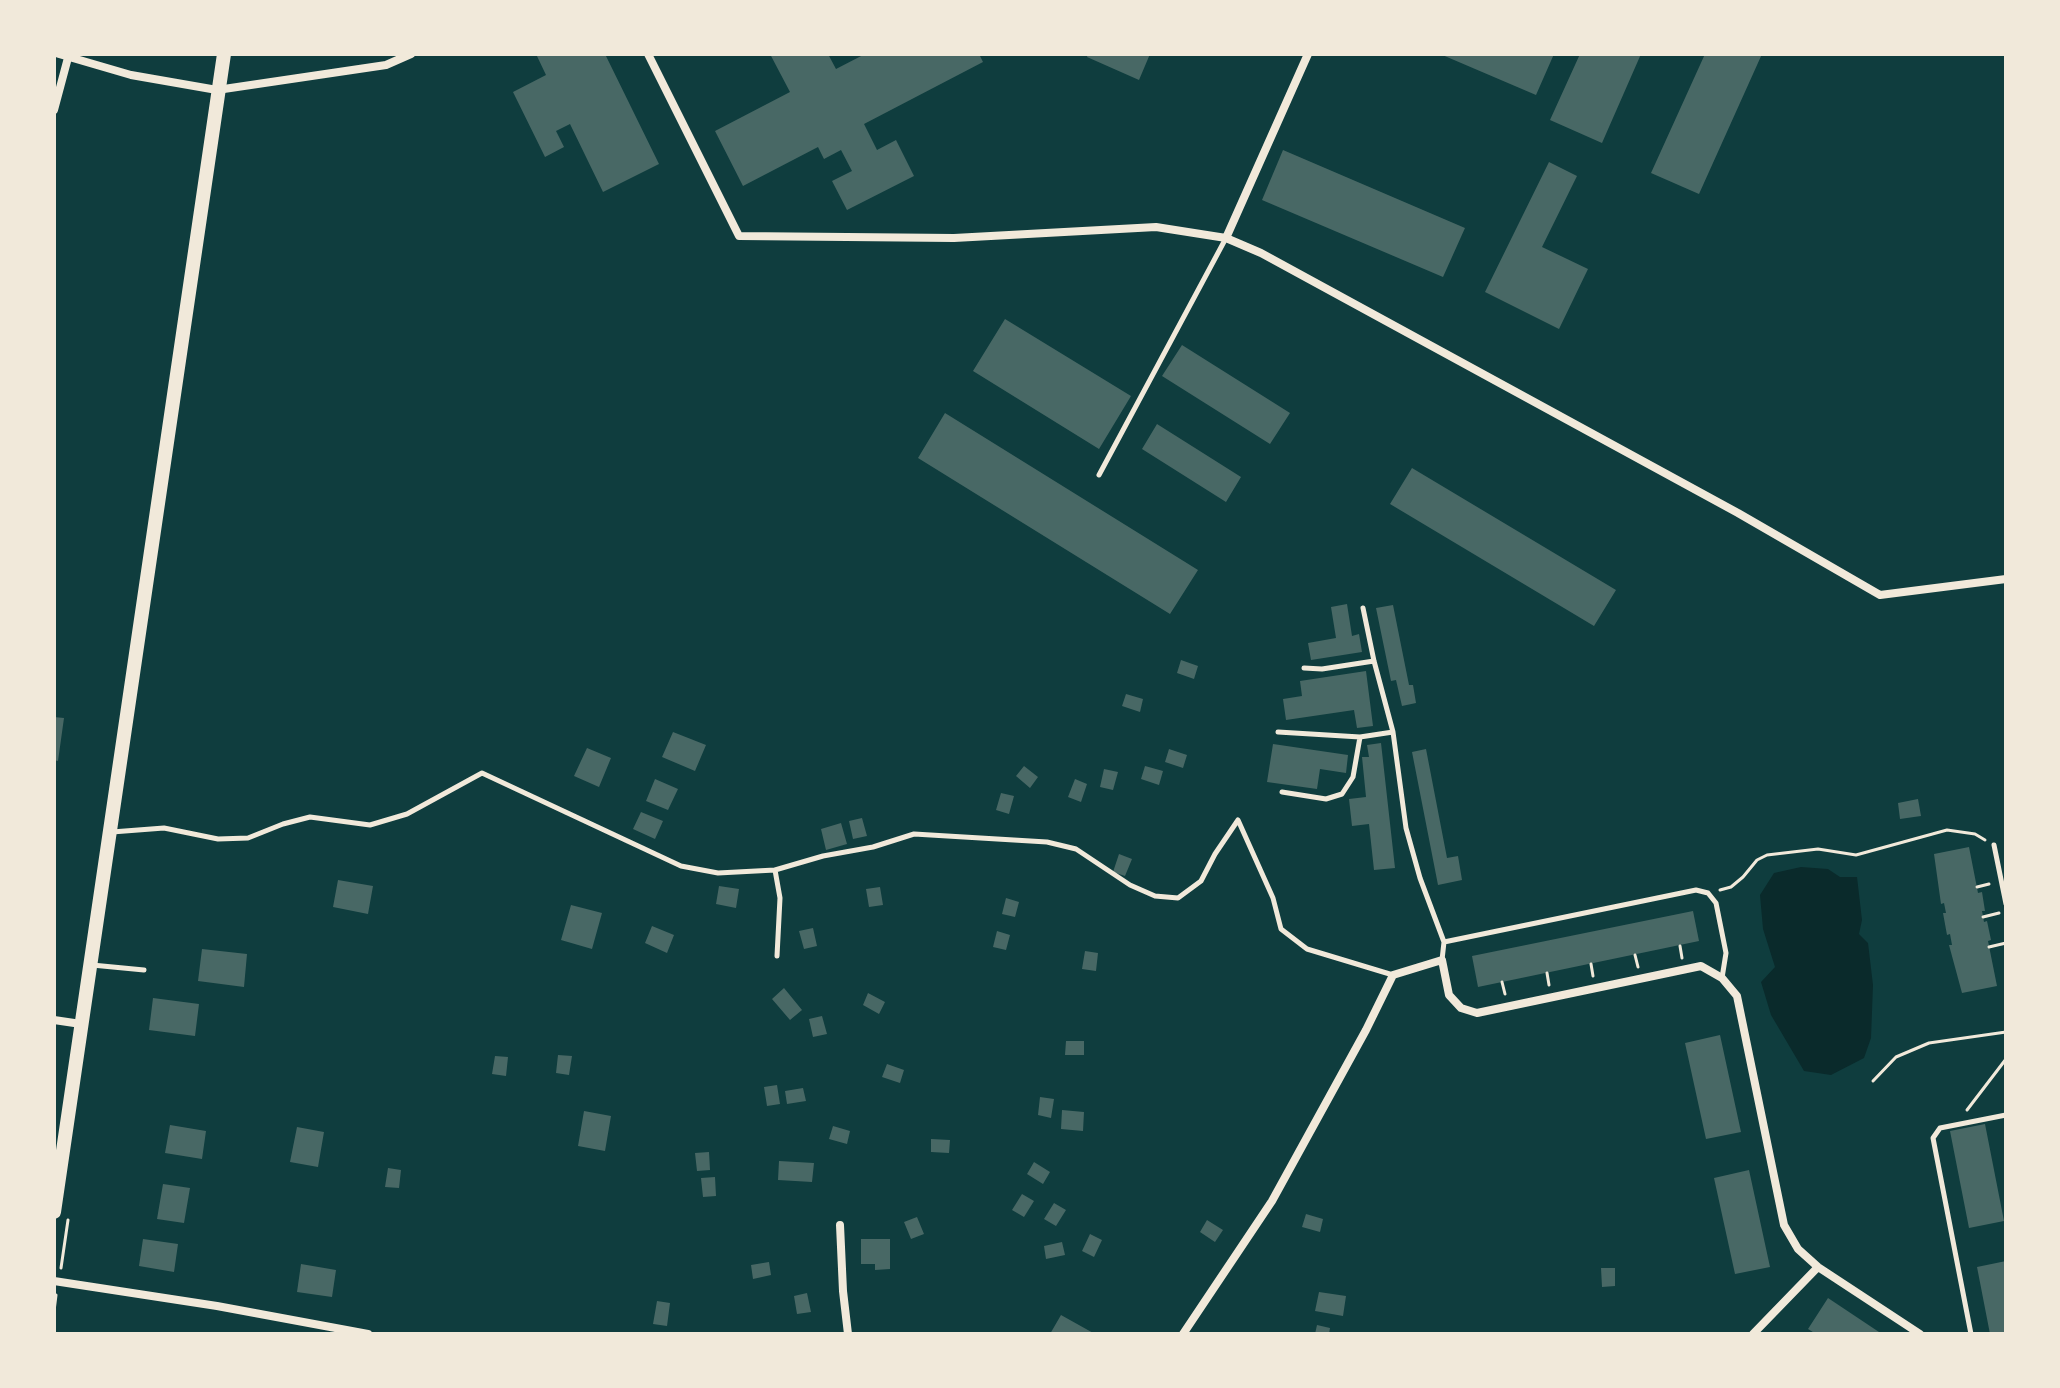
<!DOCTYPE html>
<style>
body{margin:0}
#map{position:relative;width:2060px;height:1388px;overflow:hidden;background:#0f3d3e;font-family:"Fira Sans Condensed",sans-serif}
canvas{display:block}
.frame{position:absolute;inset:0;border:56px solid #f1e9da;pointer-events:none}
</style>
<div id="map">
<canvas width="2060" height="1388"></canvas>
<div class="frame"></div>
</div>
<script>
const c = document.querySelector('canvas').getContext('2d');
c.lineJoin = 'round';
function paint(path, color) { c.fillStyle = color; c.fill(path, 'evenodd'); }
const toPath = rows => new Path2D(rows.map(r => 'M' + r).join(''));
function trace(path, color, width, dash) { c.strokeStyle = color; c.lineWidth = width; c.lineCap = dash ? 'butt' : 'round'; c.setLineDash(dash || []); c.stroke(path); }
const water = toPath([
 [1801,867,1828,869,1840,877,1857,877,1862,920,1859,934,1868,943,1873,985,1871,1038,1864,1058,1831,1075,1804,1071,1771,1015,1761,982,1775,967,1763,929,1760,895,1774,873]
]);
const building = toPath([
 [536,54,605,54,659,164,603,192,570,124,556,131,564,147,545,157,513,92,546,75],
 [770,54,828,54,836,69,865,54,979,54,983,62,864,124,877,150,896,140,914,176,847,210,832,181,852,171,841,150,824,159,818,147,743,186,715,131,790,92],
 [1088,54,1150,54,1139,80,1087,57],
 [1440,54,1554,54,1536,95],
 [1580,54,1641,54,1602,143,1550,120],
 [1705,54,1762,54,1699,194,1651,173],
 [1283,150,1465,228,1443,277,1262,200],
 [1549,162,1577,176,1542,247,1588,269,1559,329,1485,292],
 [1005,319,1131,396,1099,449,973,371],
 [1182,345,1290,413,1270,444,1162,376],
 [945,413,1198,570,1170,614,918,458],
 [1157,424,1241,477,1226,502,1142,449],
 [1412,468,1616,590,1594,626,1390,504],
 [1347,604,1352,636,1359,634,1362,652,1311,660,1308,643,1336,638,1331,607],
 [1393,605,1409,685,1413,685,1416,703,1402,706,1396,680,1391,681,1376,608],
 [1181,660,1198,666,1194,679,1177,673],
 [1366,671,1373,726,1357,728,1354,710,1286,720,1283,699,1302,696,1300,681],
 [1126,694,1143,699,1140,712,1122,706],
 [54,717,64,718,58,761,54,760],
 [673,732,706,745,695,771,662,757],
 [1381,743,1395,868,1374,870,1369,824,1352,826,1349,799,1366,797,1362,757,1369,757,1367,745],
 [1273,744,1348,755,1346,773,1320,769,1317,789,1267,782],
 [587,748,611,758,599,787,574,776],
 [1169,749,1187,755,1183,768,1165,762],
 [1426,749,1447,858,1458,856,1462,880,1438,885,1412,752],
 [1024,766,1038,777,1030,788,1016,776],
 [1145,766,1163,771,1159,785,1141,779],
 [1104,769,1118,772,1113,790,1100,787],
 [655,779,678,789,668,810,646,801],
 [1075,779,1087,784,1081,802,1068,797],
 [1001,793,1014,796,1009,814,996,810],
 [1918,799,1921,816,1900,819,1898,803],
 [641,812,663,821,655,839,633,829],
 [862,818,867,836,853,839,849,821],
 [841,823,847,844,826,850,821,829],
 [1969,847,1978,893,1982,892,1985,911,1982,911,1984,922,1987,921,1991,940,1988,941,1997,986,1962,993,1949,945,1952,945,1950,934,1947,935,1943,913,1946,913,1944,903,1941,904,1934,854],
 [1119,854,1132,859,1125,876,1113,872],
 [338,880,373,886,368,914,333,907],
 [719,886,739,889,736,908,716,904],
 [880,887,883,905,869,907,866,889],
 [1006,898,1019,902,1015,917,1002,914],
 [571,905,602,913,592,949,561,940],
 [1693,911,1699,941,1478,987,1472,956],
 [652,926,674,935,667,953,645,943],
 [813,928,817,946,804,949,799,931],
 [997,931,1010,935,1006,950,993,947],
 [202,949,247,954,244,987,198,981],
 [1085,951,1098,953,1096,971,1082,969],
 [784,988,802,1010,790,1020,772,999],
 [868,993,885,1002,879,1014,863,1005],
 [153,998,199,1004,195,1036,149,1030],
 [822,1016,827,1034,813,1037,809,1019],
 [1720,1035,1741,1132,1706,1139,1685,1043],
 [1066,1041,1084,1041,1084,1055,1065,1055],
 [558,1055,572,1056,569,1075,556,1073],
 [495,1056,508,1057,506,1076,492,1074],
 [887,1064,904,1070,900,1083,882,1077],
 [777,1085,780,1104,767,1106,764,1087],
 [803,1088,806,1101,787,1104,785,1091],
 [1040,1097,1054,1099,1051,1118,1038,1115],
 [1062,1110,1084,1112,1083,1131,1061,1129],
 [584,1111,611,1116,605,1151,578,1146],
 [1985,1124,2004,1221,1969,1228,1950,1131],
 [170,1125,206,1131,202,1159,165,1153],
 [833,1126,850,1131,847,1144,829,1139],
 [297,1127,324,1132,318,1167,290,1162],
 [931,1139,950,1140,949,1153,931,1152],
 [709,1152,710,1170,697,1171,695,1153],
 [779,1161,814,1163,812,1182,778,1180],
 [1034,1162,1050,1172,1043,1184,1027,1174],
 [388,1168,401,1170,399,1188,385,1187],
 [1749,1170,1770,1267,1735,1274,1714,1178],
 [715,1177,716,1196,703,1197,701,1178],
 [163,1184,190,1188,184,1223,157,1219],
 [1022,1194,1034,1201,1024,1217,1012,1210],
 [1054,1203,1066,1210,1056,1226,1044,1219],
 [1306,1214,1323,1219,1320,1232,1302,1227],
 [917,1217,924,1234,911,1239,904,1222],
 [1207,1220,1223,1230,1215,1242,1200,1232],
 [1090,1234,1102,1240,1094,1257,1082,1251],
 [143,1239,178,1244,174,1272,139,1266],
 [861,1239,890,1239,890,1269,875,1270,875,1264,861,1264],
 [1062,1242,1065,1255,1046,1259,1044,1246],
 [2006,1261,2006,1334,1990,1334,1977,1267],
 [769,1262,771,1275,753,1279,751,1265],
 [301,1264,336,1270,332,1297,297,1292],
 [1601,1268,1615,1268,1615,1286,1602,1287],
 [1319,1292,1346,1296,1343,1316,1315,1311],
 [807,1293,811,1312,797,1314,794,1296],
 [1828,1298,1882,1334,1816,1334,1808,1329],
 [657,1301,670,1303,667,1326,653,1324],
 [1061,1315,1095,1334,1050,1334],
 [1317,1325,1330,1328,1329,1334,1315,1334]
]);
const path = toPath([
 [1977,887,1989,884],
 [1720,890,1731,887,1743,877,1757,860,1767,855,1818,849,1856,855,1947,830,1975,834,1985,840],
 [1983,917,1999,913],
 [1680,946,1682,958],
 [1989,947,2006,943],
 [1635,955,1638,967],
 [1591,964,1593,976],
 [1547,973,1549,985],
 [1502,982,1505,994],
 [1873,1081,1896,1057,1929,1043,2006,1032],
 [1967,1110,2006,1059],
 [61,1268,68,1220],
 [54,1311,56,1295]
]);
const service = toPath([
 [1099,475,1226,238],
 [1363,608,1374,661,1393,732,1406,828,1420,878,1444,942],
 [1304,668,1322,669,1374,661],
 [1278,732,1360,737,1393,732],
 [1282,792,1326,799,1342,794,1353,777,1360,737],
 [112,832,164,828,218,839,248,838,283,824,310,817,370,825,407,814,482,773,681,866,718,873,775,870,780,898,777,956],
 [1994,845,2006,904],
 [775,870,823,856,873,847,914,834,1047,842,1076,849,1130,885,1155,896,1178,898,1201,881,1215,854,1238,820,1273,898,1281,929,1307,949,1393,975],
 [1442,960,1444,942,1696,890,1708,893,1716,903,1726,953,1722,978],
 [92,965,144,970],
 [1971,1334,1933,1138,1940,1128,2006,1115]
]);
const minor = toPath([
 [59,54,131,75,217,90,386,65,411,54],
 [648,54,739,236,954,238,1156,227,1226,238,1261,253,1738,513,1880,595,2006,579],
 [54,110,69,54],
 [1226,238,1308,54],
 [54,1020,81,1024],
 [840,1225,843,1291,848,1334],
 [54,1281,217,1306,368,1334],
 [1183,1334,1272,1201,1366,1030,1393,975,1442,960,1449,995,1461,1008,1477,1013,1701,966,1722,978,1737,996,1784,1225,1798,1249,1818,1267,1920,1334],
 [1753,1334,1818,1267]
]);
const secondary = toPath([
 [54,1212,224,54]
]);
paint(water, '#0a2a2b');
paint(building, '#486865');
trace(path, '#f1e9da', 3);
trace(service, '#f1e9da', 5);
trace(minor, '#f1e9da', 8);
trace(secondary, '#f1e9da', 14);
</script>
